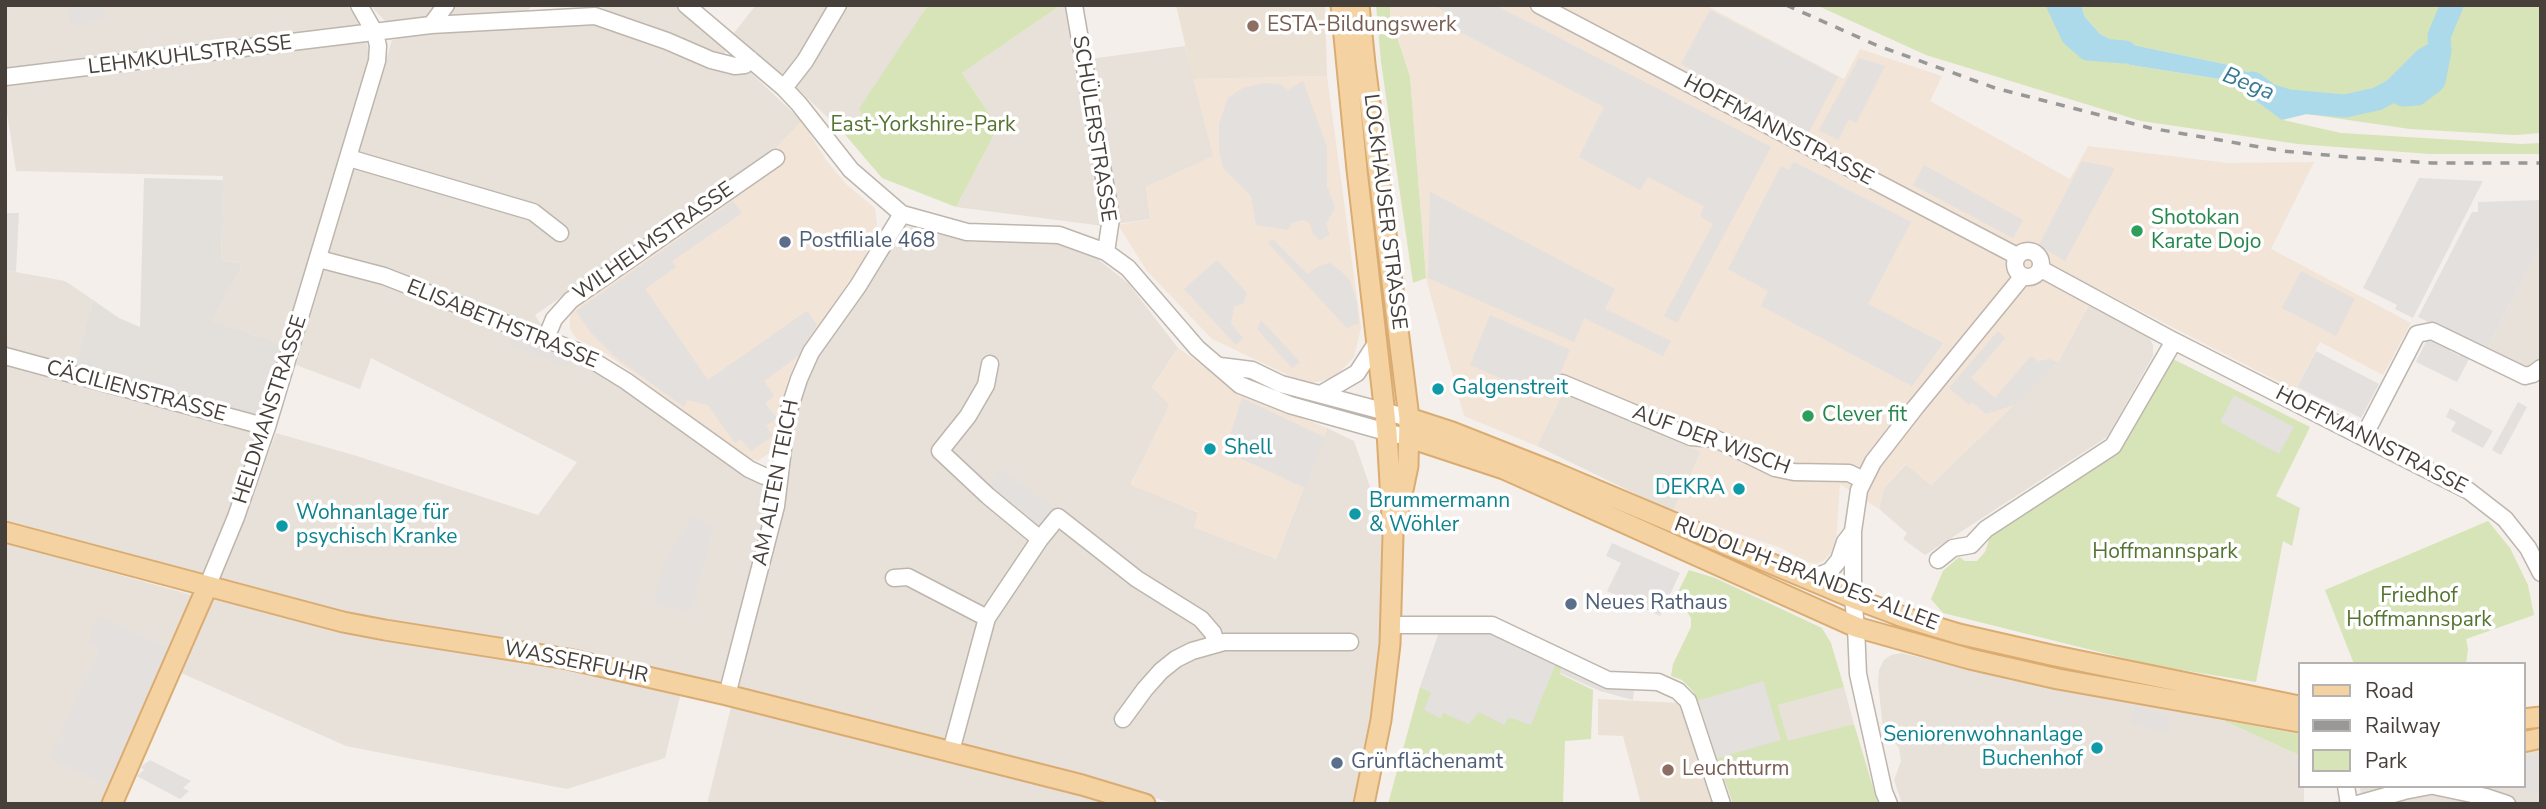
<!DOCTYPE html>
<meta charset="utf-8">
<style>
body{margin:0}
#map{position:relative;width:2546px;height:809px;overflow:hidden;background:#f4efea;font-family:"Nunito Sans",sans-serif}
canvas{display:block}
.frame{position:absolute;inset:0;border:7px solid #473f39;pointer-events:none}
.legend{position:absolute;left:2298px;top:662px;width:228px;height:126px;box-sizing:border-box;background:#fff;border:2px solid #b5b2b0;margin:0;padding:9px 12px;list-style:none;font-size:21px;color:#473f39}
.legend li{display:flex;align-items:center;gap:14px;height:35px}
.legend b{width:35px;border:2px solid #b5b2b0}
</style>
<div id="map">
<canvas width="2546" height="809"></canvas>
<div class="frame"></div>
<ul class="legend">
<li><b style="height:9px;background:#f5d2a1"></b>Road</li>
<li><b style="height:9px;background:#989898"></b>Railway</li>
<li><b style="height:19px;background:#d6e4b7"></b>Park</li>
</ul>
</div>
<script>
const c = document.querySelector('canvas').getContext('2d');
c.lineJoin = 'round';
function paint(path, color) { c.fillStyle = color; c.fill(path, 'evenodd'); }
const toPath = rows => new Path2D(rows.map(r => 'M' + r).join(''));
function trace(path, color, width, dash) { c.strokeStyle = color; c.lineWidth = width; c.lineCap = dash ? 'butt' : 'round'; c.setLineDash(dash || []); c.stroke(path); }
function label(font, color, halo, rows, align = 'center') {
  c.font = font + ' "Nunito Sans",sans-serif'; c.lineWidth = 7; c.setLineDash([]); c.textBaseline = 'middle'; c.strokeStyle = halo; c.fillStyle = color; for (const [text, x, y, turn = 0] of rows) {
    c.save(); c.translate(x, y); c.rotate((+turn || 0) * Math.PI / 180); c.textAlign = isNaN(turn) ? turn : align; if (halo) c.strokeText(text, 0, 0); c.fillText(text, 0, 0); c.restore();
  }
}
const residential = toPath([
 [5,5,347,5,356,17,371,56,284,345,209,321,240,270,241,263,221,261,223,176,16,171,5,100],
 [370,5,440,5,436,11,418,23,386,22],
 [450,5,533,5,515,25,575,24,611,26,612,16,599,5,674,5,725,49,725,74,751,73,802,121,772,152,535,315,555,347,587,360,751,479,781,491,792,419,811,365,905,226,971,242,1053,240,1095,257,1128,283,1178,348,1152,387,1170,405,1131,484,1199,513,1194,527,1276,559,1327,428,1354,441,1383,524,1382,624,1373,728,1354,804,1176,804,966,745,685,676,665,758,567,789,346,746,179,672,236,540,276,433,357,456,538,515,577,462,371,358,360,389,296,365,392,40,431,31],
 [756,5,928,5,860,109,863,113,842,131,786,78,733,34],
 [1061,5,1065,5,1075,61,1185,46,1214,156,1146,187,1150,219,1103,226,956,207,998,127,962,73],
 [2541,244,2541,359,2531,366,2519,367,2486,351],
 [5,270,65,281,93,300,73,381,259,434,235,503,205,574,5,520],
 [2089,305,2148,335,2153,345,2153,356,2107,437,1925,555,1903,539,1907,533,1879,509,1884,488,1906,464,1931,485,2058,362],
 [1564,390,1701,452,1673,512,1537,446],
 [5,543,192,595,169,647,96,617,99,648,51,758,108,787,100,804,5,804],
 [1902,653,2015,681,2222,720,2299,755,2299,786,2304,786,2304,804,1902,804,1894,780,1901,761,1899,748,1883,728,1878,683,1879,670,1884,660,1891,655],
 [1844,687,1854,724,1788,742,1778,705],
 [732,703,1112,804,707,804],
 [2541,749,2541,804,2324,804,2361,795,2360,786,2523,786,2523,754]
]);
const commercial = toPath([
 [1390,5,1710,5,1709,7,1844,79,1860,49,1942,76,1930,101,2070,179,2088,146,2228,163,2314,162,2271,249,2411,323,2383,375,2320,342,2295,390,2098,289,2058,362,1931,485,1905,464,1884,488,1879,509,1840,484,1836,543,1832,552,1823,561,1815,564,1807,562,1779,547,1673,512,1701,452,1564,390,1537,446,1464,416,1426,278,1410,77,1390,14],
 [1327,76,1361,328,1354,357,1334,378,1307,384,1212,339,1147,271,1118,225,1150,219,1146,187,1213,156,1193,79],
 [802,121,826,160,846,184,875,208,877,225,865,257,796,361,787,382,772,451,758,461,748,458,605,353,577,339,570,329,570,317,575,307,754,184,745,171,772,152],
 [1178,348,1242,394,1327,428,1276,559,1194,527,1198,512,1131,485,1169,405,1152,387]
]);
const industrial = toPath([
 [144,178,223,180,221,261,241,263,240,270,210,321,284,345,262,420,76,366,93,300,119,318,140,327]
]);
const education = toPath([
 [1176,5,1325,5,1327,76,1193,79],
 [1598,699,1680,703,1715,804,1641,804,1623,736,1598,735]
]);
const green = toPath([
 [928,5,1061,5,962,73,998,127,956,207,882,178,842,131,862,114,859,109],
 [1376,5,1390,5,1390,15,1410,77,1426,278,1413,283,1381,62],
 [1816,5,2065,5,2079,30,2096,49,2130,65,2220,79,2248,95,2283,120,2341,133,2522,144,2541,143,2541,154,2430,154,2298,144,2141,121,1926,55],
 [2081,5,2541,5,2541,133,2515,135,2410,129,2307,114,2287,104,2253,74,2229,65,2114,41,2100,34,2085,17],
 [2173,359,2310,427,2276,496,2300,508,2292,546,2283,541,2256,682,2156,666,1943,613,1931,599,1943,571,1959,557,1965,561,1977,561,1985,552,1991,534,2117,453],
 [2488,521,2510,548,2528,585,2534,615,2466,639,2468,649,2466,664,2354,664,2325,590],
 [1689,570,1715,578,1822,628,1831,643,1844,687,1778,705,1788,741,1854,724,1878,804,1733,804,1717,758,1780,739,1763,682,1698,701,1693,691,1682,680,1671,676,1673,664,1691,627,1691,618,1686,610,1673,602],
 [1557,660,1563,663,1560,674,1593,690,1591,739,1565,741,1563,804,1388,804,1420,687,1431,692,1440,718,1443,713,1478,712,1509,717,1530,724],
 [2222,720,2299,734,2299,755]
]);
const parking = toPath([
 [86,5,102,5,104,19,71,25,69,8],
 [1433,5,1495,5,1771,147,1677,323,1664,316,1713,224,1700,216,1704,206,1648,177,1640,190,1579,157,1604,107,1460,32,1451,15],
 [1710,10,1838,77,1809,132,1681,64],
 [1859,58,1885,66,1856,123,1849,119,1838,140,1819,130],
 [1303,81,1327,147,1327,186,1335,208,1326,224,1330,235,1320,240,1313,234,1310,223,1303,220,1292,223,1288,230,1256,225,1251,196,1223,168,1219,149,1219,124,1228,98,1243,88,1263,83,1280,84,1288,90],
 [2082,161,2115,168,2065,261,2039,245],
 [1794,162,1911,222,1868,304,1943,343,1912,386,1761,306,1768,291,1728,269,1781,166,1789,170],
 [1924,165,2023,220,2013,238,1913,185],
 [2419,178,2483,181,2413,318,2395,309,2397,305,2363,288],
 [1430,192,1615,289,1605,309,1671,341,1663,356,1584,318,1574,342,1428,278],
 [2541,200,2541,244,2486,351,2418,317,2472,212,2478,212,2478,202],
 [733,201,742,213,672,261,676,267,645,289,708,380,807,311,817,325,798,356,764,381,774,396,765,403,777,418,766,426,773,436,751,451,741,439,735,443,708,405,687,400,684,407,615,357,592,334,576,311],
 [5,213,19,213,16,272,5,270],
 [1273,239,1307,274,1321,265,1330,263,1342,272,1350,281,1357,302,1359,323,1347,328,1268,243],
 [1217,260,1247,293,1243,304,1234,306,1231,324,1243,338,1236,345,1184,289],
 [2301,271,2355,299,2336,336,2282,308],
 [1490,315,1570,350,1549,399,1470,365],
 [1261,320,1300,362,1292,368,1257,329],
 [1998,331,2005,338,1971,378,1995,398,2031,356,2038,361,2049,359,2058,362,2017,404,1986,414,1972,402,1969,405,1949,388],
 [515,333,570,356,566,367,510,344],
 [2428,338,2451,348,2450,351,2460,356,2462,353,2470,357,2457,382,2416,362],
 [2316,351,2379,384,2361,418,2297,387],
 [2234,395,2294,427,2279,454,2220,422],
 [1242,398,1324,437,1305,488,1225,451],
 [2518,402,2527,407,2501,455,2492,450],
 [2450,408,2493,431,2483,448,2451,431,2456,422,2446,417],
 [1002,470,1056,510,1039,531,987,487],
 [692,516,713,527,691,612,653,603,666,560],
 [1612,543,1680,573,1660,616,1607,591,1621,563,1606,556],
 [96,616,169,647,108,787,50,758,99,648,89,643],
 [1439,632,1499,633,1557,660,1531,725,1509,717,1504,725,1479,712,1469,724,1443,713,1440,718,1424,710,1431,692,1420,687],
 [1564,664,1634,691,1633,700,1600,691,1560,673],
 [1763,681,1781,740,1717,758,1698,701],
 [2135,707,2169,715,2166,732,2131,724],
 [2523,756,2541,756,2537,793,2521,790,2521,786,2523,786],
 [150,760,191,781,183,788,189,791,180,799,137,776,144,770,141,767]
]);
const water = toPath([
 [2065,5,2081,5,2085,17,2100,34,2114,41,2229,65,2253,74,2287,104,2307,114,2282,120,2248,95,2220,79,2130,65,2096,49,2079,30]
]);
const river = toPath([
 [2058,5,2072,35,2088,49,2125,52],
 [2253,83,2269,95,2289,101,2345,106,2377,99,2394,90,2425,59,2440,51,2439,36,2452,5],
 [2394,90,2403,95,2417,94,2434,81,2440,51]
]);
const minor = toPath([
 [686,5,784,88,799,104,851,170,902,214,967,232,1059,235,1106,252,1128,268,1197,348,1240,385,1290,405,1397,435],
 [1074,5,1111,218,1106,252],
 [1539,5,2017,256],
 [431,25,446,5],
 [5,77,431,25,595,16,667,41,711,60,735,66,745,65,750,59],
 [784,88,805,61,838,5],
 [349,158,533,212,560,233],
 '2015 264a13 13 0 1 1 26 0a13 13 0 1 1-26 0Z',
 [319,259,384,276,579,352,626,381,749,469,764,476,779,477],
 [2041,269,2174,341,2469,491,2505,519,2528,548,2541,573],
 [546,338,554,319,571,300,776,158],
 [5,356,267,427],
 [990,364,986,385,968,416,940,451,988,496,1040,539],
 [1220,366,1252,370,1281,384,1409,418],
 [1562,383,1691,437,1716,439,1775,468,1794,472,1849,473,1863,480],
 [1321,394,1357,373,1377,342],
 [2364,436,2417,334,2432,331,2525,376,2533,374,2541,368],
 [1938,560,1953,548,1971,545,1986,529,2113,446,2174,341],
 [1804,577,1818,576,1830,571,1839,560,1845,542,1852,533],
 [894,578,908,577,987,618],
 [207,587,236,517,267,427,377,61,378,46,375,33,359,5],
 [1392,625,1492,625,1608,680,1658,682,1678,691,1688,701,1722,804],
 [727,695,776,506,787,416,799,379,811,352,858,286,902,214],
 [1123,719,1145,689,1161,671,1176,659,1192,651,1224,642,1350,642],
 [951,751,987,618,1040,539,1058,517,1137,579,1201,619,1213,633,1216,644],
 [2346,786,2349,804],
 [2434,786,2486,797,2507,804],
 [1889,804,1884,792,1858,674,1856,627,1853,598,1853,531,1859,490,1873,462,1915,408,2023,276],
 [2358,804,2404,791,2430,786]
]);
const major = toPath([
 [1341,5,1357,170,1387,432,1393,535,1390,644,1381,720,1364,804],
 [1359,5,1365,64,1409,418,1408,466,1398,514],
 [1409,418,1452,432,1556,473,1853,598,1906,618,1959,634,2051,655,2299,706],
 [1410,438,1504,469,1856,627,1970,659,2058,679,2299,722],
 [5,532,343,622,385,630,568,659,727,695,1082,785,1145,804],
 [2523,719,2541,717],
 [2523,742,2541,738],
 [112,804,207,587]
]);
const rail = toPath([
 [1786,5,1876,45,1995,88,2150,128,2283,151,2358,158,2432,163,2541,163]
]);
const markers = [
 [1253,26,7,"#8d6e63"],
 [2137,231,7,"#2e9e5b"],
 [785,242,7,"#5c6f8a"],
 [1438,389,7,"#0f9aa8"],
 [1808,416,7,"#2e9e5b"],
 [1210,449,7,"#0f9aa8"],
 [1739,489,7,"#0f9aa8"],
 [1355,514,7,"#0f9aa8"],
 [282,526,7,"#0f9aa8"],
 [1571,604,7,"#5c6f8a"],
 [2097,748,7,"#0f9aa8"],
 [1337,763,7,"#5c6f8a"],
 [1668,770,7,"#8d6e63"]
];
const educationNames = [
 ["ESTA-Bildungswerk",1267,26],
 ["Leuchtturm",1682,770]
];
const streetNames = [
 ["LEHMKUHLSTRASSE",190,56,-7],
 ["SCHÜLERSTRASSE",1093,129,81],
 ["HOFFMANNSTRASSE",1778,131,28],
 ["LOCKHAUSER STRASSE",1384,212,83],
 ["WILHELMSTRASSE",654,242,-35],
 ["ELISABETHSTRASSE",502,325,22],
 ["CÄCILIENSTRASSE",136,392,15],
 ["HELDMANSTRASSE",271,410,-72],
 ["AUF DER WISCH",1711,441,20],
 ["HOFFMANNSTRASSE",2371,441,27],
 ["AM ALTEN TEICH",777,483,-79],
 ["RUDOLPH-BRANDES-ALLEE",1806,575,21],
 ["WASSERFUHR",576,663,11]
];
const parkNames = [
 ["East-Yorkshire-Park",923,126],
 ["Hoffmannspark",2165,553],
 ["Friedhof",2419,597],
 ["Hoffmannspark",2419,621]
];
const leisureNames = [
 ["Shotokan",2151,219],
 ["Karate Dojo",2151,243],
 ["Clever fit",1822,416]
];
const serviceNames = [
 ["Postfiliale 468",799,242],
 ["Neues Rathaus",1585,604],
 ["Grünflächenamt",1351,763]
];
const cultureNames = [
 ["Galgenstreit",1452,389],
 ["Shell",1224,449],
 ["DEKRA",1725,489,"right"],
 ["Brummermann",1369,502],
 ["& Wöhler",1369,526],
 ["Wohnanlage für",296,514],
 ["psychisch Kranke",296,538],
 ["Seniorenwohnanlage",2083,736,"right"],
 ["Buchenhof",2083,760,"right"]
];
const waterNames = [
 ["Bega",2248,85,22]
];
paint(residential, '#e7e1d9');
paint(commercial, '#f3e4d8');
paint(industrial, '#e3dfdb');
paint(education, '#ebe2d5');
paint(green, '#d6e4b7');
paint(parking, '#e3e0de');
paint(water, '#acdaea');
trace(river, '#acdaea', 23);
trace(minor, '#beb6ad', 19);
trace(major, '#daac72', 23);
trace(minor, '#fff', 16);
trace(major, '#f5d2a1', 19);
trace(rail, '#989898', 3.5, [9, 9]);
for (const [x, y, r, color] of markers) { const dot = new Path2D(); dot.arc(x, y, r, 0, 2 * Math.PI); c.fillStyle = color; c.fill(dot); trace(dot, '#fff', 2.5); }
label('21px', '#785e54', '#fff', educationNames, 'left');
label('21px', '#473f39', '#fff', streetNames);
label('21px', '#547431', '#fff', parkNames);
label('21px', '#27864d', '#fff', leisureNames, 'left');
label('21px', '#4e5e75', '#fff', serviceNames, 'left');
label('21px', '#0d838f', '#fff', cultureNames, 'left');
label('italic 23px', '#357993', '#fff', waterNames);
</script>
